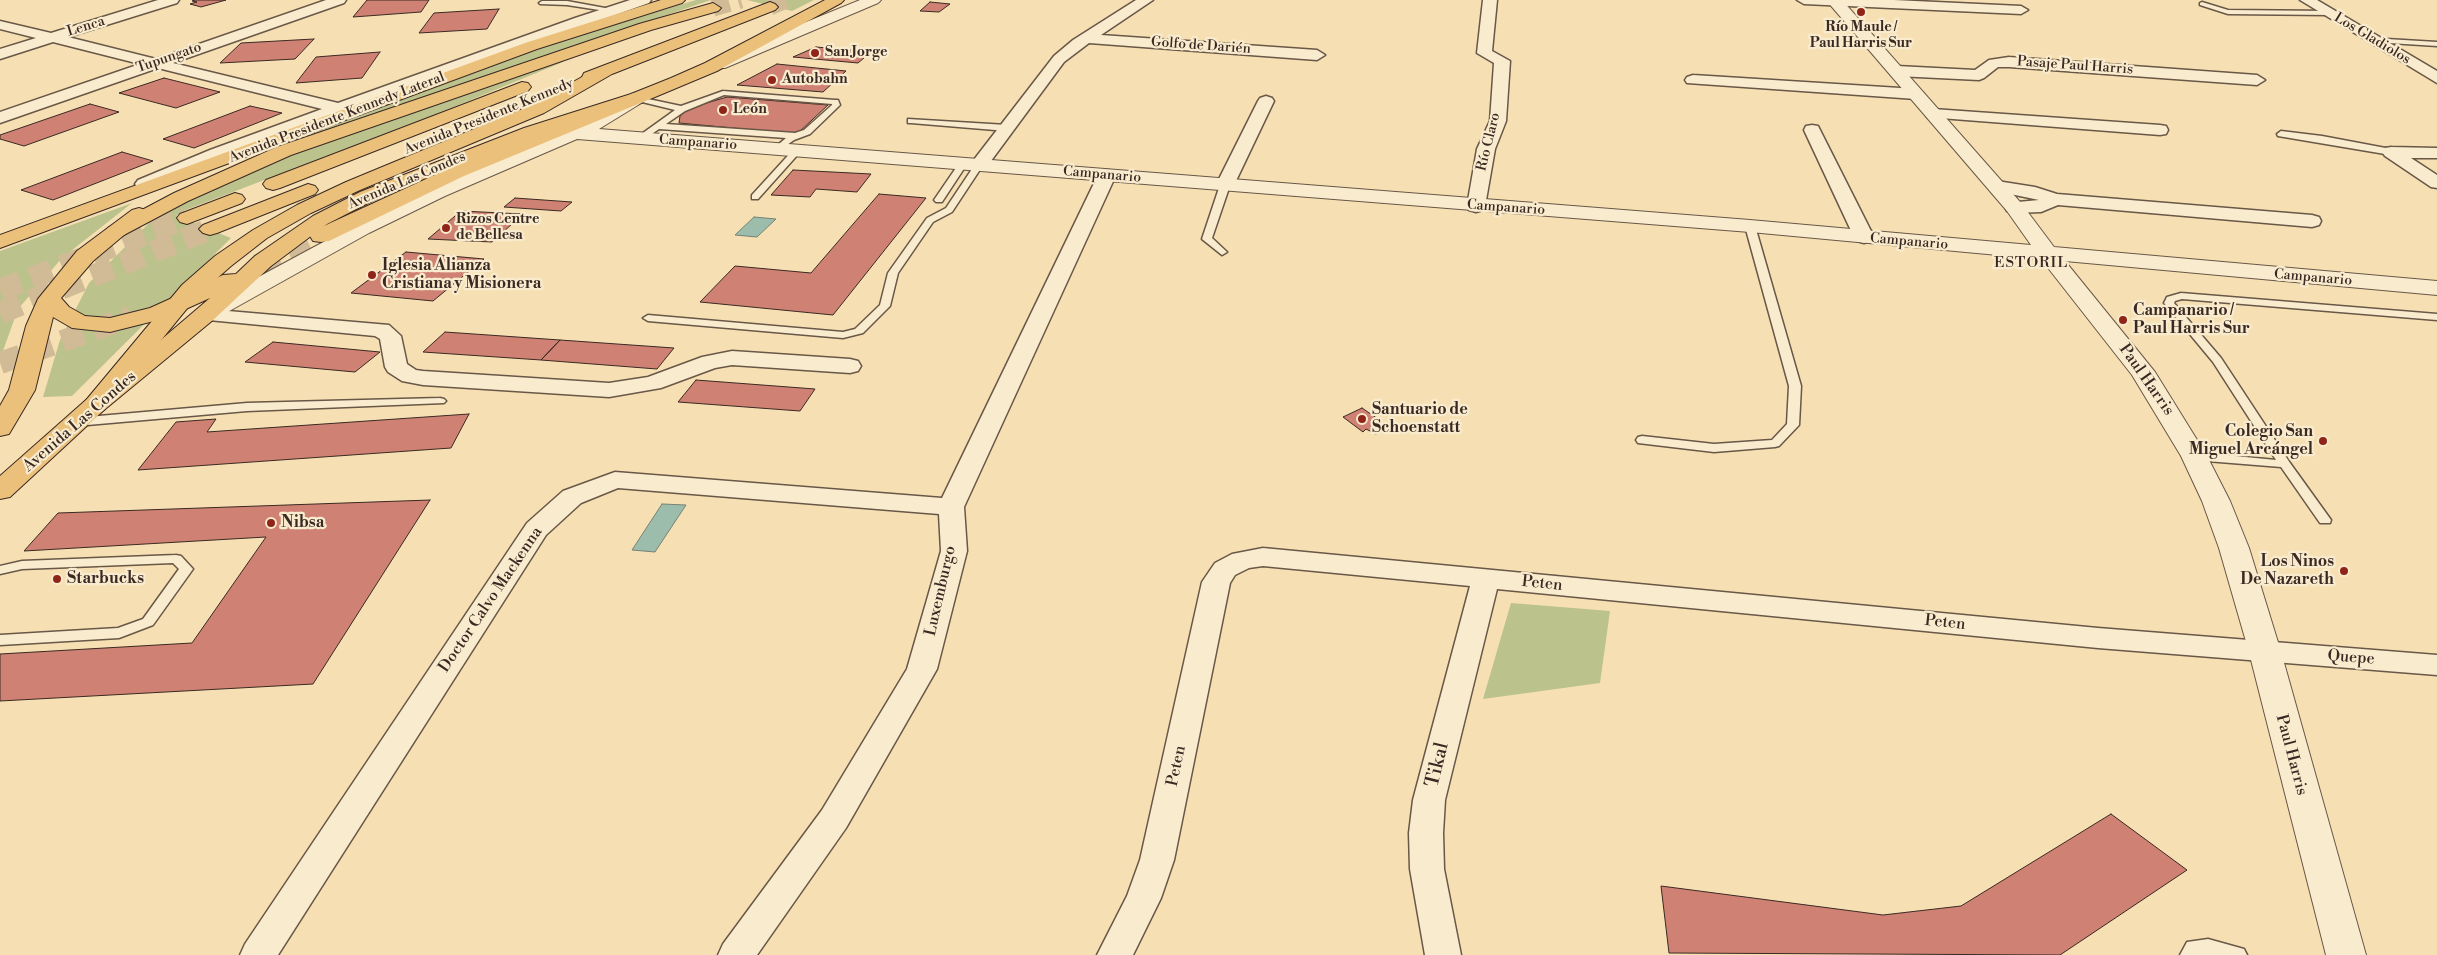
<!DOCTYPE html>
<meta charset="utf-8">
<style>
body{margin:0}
canvas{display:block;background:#f6e0b3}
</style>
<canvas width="2437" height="955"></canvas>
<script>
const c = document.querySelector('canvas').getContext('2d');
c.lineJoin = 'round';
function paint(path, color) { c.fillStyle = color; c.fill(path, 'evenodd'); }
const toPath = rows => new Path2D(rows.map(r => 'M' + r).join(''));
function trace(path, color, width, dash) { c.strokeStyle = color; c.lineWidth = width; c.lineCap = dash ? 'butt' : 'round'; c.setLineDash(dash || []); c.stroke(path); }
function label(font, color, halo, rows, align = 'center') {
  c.font = font + ' "Libre Bodoni",serif'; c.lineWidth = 4.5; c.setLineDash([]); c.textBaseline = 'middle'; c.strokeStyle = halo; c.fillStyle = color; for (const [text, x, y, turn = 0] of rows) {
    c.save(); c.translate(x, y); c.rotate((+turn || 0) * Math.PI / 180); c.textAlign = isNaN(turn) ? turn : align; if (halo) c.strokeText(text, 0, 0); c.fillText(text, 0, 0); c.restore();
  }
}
const green = toPath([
 [696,0,711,0,273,148,555,43],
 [747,0,814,0,792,11],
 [561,61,563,62,427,118,183,211,176,216,231,238,72,396,43,397,60,340,89,283,150,222,177,205,295,153],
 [132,203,62,258,18,309,0,359,0,251],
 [1511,603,1610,611,1600,683,1483,699]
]);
const water = toPath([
 [754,217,776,219,757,237,735,235,754,217],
 [662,504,686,505,655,552,632,550,662,504]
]);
const building = toPath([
 [195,0,226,0,201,7,190,4,197,2,192,1,195,0],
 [367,0,429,0,421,12,353,17,367,0],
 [930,2,950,4,939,12,920,11,930,2],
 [499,9,487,29,419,33,434,13,499,9],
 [314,39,295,59,220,63,241,43,314,39],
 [816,47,871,52,858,63,793,57,816,47],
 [380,52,362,78,296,83,316,57,380,52],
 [777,64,846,71,823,92,737,85,777,64],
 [164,78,220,92,176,108,119,93,164,78],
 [727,97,828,105,797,134,679,123,680,116,690,108,727,97],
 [90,104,119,112,24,146,0,139,0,135,90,104],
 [250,106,282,113,194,148,163,139,250,106],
 [122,152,153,161,53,200,21,190,122,152],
 [793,170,871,174,857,192,816,189,810,197,771,195,793,170],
 [879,194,926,198,833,315,700,302,735,266,811,273,879,194],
 [515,198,572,202,561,211,504,207,515,198],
 [461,211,523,214,492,242,428,239,461,211],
 [406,252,484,259,433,301,351,293,406,252],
 [445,332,560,340,541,360,423,352,445,332],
 [560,340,674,348,657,369,541,360,560,340],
 [273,342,380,352,355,372,245,362,273,342],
 [696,380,815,389,800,411,678,402,696,380],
 [1362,408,1381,421,1377,424,1383,430,1376,434,1366,429,1363,432,1343,417,1362,408],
 [469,414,451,448,138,470,176,422,216,419,207,432,469,414],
 [430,500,313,684,0,701,0,654,192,643,266,537,24,551,58,513,430,500],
 [2111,814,2187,870,2060,955,1669,953,1661,886,1883,915,1961,906,2111,814]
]);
const motorwayTunnelFar1 = toPath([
 [770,7,786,0],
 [713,8,741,0]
]);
const motorwayTunnel = toPath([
 [258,265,321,236],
 [0,290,187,218],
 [0,313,210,229],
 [0,363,131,317]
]);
const service = toPath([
 [542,1,567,1,616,10,612,12,567,5,540,4,539,3,542,1],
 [2202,2,2228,10,2330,11,2334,13,2330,15,2228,14,2200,5,2200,3,2202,2],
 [2370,38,2437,42,2437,46,2373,42,2369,40,2370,38],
 [723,91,835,100,838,100,840,105,810,134,794,140,777,152,773,149,786,138,659,129,643,140,636,138,675,110,634,100,634,96,681,106,723,91],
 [724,95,832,104,832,105,804,130,795,133,666,124,685,111,724,95],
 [908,119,1007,125,1011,128,1007,131,911,123,908,123,908,119],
 [2281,131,2322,136,2391,149,2395,152,2391,155,2278,136,2277,134,2281,131],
 [794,149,801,151,758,199,752,199,752,195,794,149],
 [960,162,967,164,942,202,936,202,934,200,960,162],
 [976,163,983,165,952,212,933,222,898,273,890,306,863,333,843,338,648,321,643,318,648,315,843,332,855,329,880,305,888,273,927,218,946,208,976,163],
 [1225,182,1230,185,1212,238,1227,252,1222,255,1202,239,1220,185,1225,182],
 [1750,223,1755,226,1801,386,1799,425,1779,446,1775,447,1714,452,1638,443,1636,440,1638,437,1642,436,1714,444,1772,440,1787,424,1789,386,1745,226,1750,223],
 [2181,293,2437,314,2437,320,2182,299,2175,301,2174,303,2221,358,2290,463,2331,520,2330,523,2320,523,2281,467,2194,460,2188,456,2194,452,2276,460,2213,362,2164,303,2167,297,2181,293],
 [440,398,444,399,446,401,444,403,247,411,76,426,70,422,76,418,247,403,440,398],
 [176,555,181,556,193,569,153,625,119,638,0,645,0,635,118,628,143,619,179,569,173,563,22,569,0,574,0,566,22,561,176,555],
 [2208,939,2244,949,2247,955,2180,955,2187,942,2208,939]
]);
const minor = toPath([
 [158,0,179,0,177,3,68,37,156,59,326,0,346,0,344,3,173,63,338,103,575,18,630,0,651,0,649,3,345,111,144,189,138,188,135,184,138,180,210,150,322,109,158,68,0,123,0,112,140,64,53,42,0,59,0,49,36,38,0,29,0,21,51,33,158,0],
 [1136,0,1153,0,1101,35,1317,50,1325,55,1317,60,1089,43,1064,62,985,169,973,169,970,165,973,161,1054,56,1073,40,1136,0],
 [1483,0,1497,0,1492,51,1510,61,1506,121,1495,149,1485,206,1483,210,1476,212,1469,210,1467,206,1477,149,1490,121,1494,63,1477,53,1483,0],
 [1797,0,1894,0,2021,6,2028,10,2021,14,1804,4,1797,0],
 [2300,0,2317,0,2437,71,2437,83,2300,0],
 [2009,57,2257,75,2265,80,2257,85,2009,67,1998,67,1984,78,1979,80,1897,76,1889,71,1897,66,1975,70,1989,60,2009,57],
 [1693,75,1916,89,1924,94,1916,99,1687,83,1685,80,1687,77,1693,75],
 [1266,96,1272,98,1274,101,1234,185,1231,189,1225,190,1219,189,1216,185,1258,101,1260,98,1266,96],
 [1933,109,2160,125,2166,126,2168,130,2166,134,2160,135,1927,117,1925,114,1927,111,1933,109],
 [1812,125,1818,126,1820,130,1874,237,1871,241,1864,243,1857,241,1854,237,1804,130,1806,126,1812,125],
 [2391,147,2437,148,2437,158,2411,158,2437,175,2437,188,2431,187,2385,156,2382,152,2385,148,2391,147],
 [1107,170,1113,171,1116,175,964,507,967,551,937,669,846,828,757,955,718,955,723,944,822,810,907,669,941,551,939,514,618,488,581,503,546,535,278,955,240,955,245,944,527,523,563,491,615,472,942,498,1098,175,1101,171,1107,170],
 [1997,181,2035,187,2057,194,2312,215,2319,217,2321,221,2319,225,2312,227,2058,205,2041,212,2014,213,2007,211,2005,207,2007,203,2039,200,1991,190,1988,186,1991,182,1997,181],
 [205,309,389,325,401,336,407,364,416,370,423,371,609,383,648,377,702,357,732,351,850,359,858,361,861,366,858,371,850,373,732,365,715,368,661,388,609,397,423,385,402,381,388,372,385,367,380,339,375,336,198,319,194,315,198,311,205,309],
 [1263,548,2098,628,2437,655,2437,675,2098,648,1497,589,1445,800,1443,833,1444,869,1461,955,1425,955,1410,869,1409,833,1413,800,1470,586,1263,566,1249,568,1235,575,1230,583,1174,860,1161,898,1133,955,1097,955,1127,896,1140,860,1202,582,1215,563,1232,554,1263,548]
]);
const tertiary = toPath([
 [860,0,881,0,878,3,725,68,713,68,711,64,713,60,860,0],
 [1826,0,1842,0,2021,203,2054,247,2437,281,2437,295,2065,261,2155,372,2207,456,2230,501,2249,548,2281,652,2366,955,2326,955,2249,652,2219,548,2202,501,2181,456,2132,375,2041,259,1750,232,577,139,445,196,369,233,215,319,207,321,199,319,195,314,199,309,355,225,431,188,592,119,631,94,637,93,643,94,646,98,643,102,599,129,1750,220,2031,245,2007,211,1826,0]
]);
const primary = toPath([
 [661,0,685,0,682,3,537,49,0,248,0,235,525,43,661,0],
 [825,0,844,0,841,3,717,71,643,102,538,136,426,178,374,200,327,224,271,266,213,320,104,410,10,497,0,499,0,476,86,400,135,362,210,298,166,318,110,332,72,328,53,317,35,390,9,434,0,436,0,406,9,390,26,326,38,299,77,251,132,210,139,208,146,210,149,214,93,261,61,298,69,307,85,316,110,318,150,308,223,275,236,274,255,256,313,216,360,192,524,128,631,94,671,78,705,63,825,0]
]);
const motorway = toPath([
 [770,2,775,4,778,7,775,10,612,74,544,113,360,190,311,213,267,238,231,266,198,295,104,410,95,413,86,410,82,405,182,285,215,256,253,230,297,205,346,182,532,105,582,77,584,73,770,2],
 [713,3,721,8,718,11,651,30,291,155,188,201,122,236,115,238,108,236,104,232,108,228,174,193,277,147,639,24,713,3],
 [522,82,528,83,531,87,528,91,280,188,273,190,266,188,263,184,266,180,522,82],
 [637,93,643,94,646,98,643,102,464,176,329,241,321,242,313,241,310,236,313,231,450,168,637,93],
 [308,184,315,186,318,190,315,194,217,233,210,235,203,233,199,229,203,225,308,184],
 [235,193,242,195,245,199,242,203,187,224,180,222,177,218,180,214,235,193]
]);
const markers = [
 [1861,12,5,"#8f2418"],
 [815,53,5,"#8f2418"],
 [772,80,5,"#8f2418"],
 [723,110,5,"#8f2418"],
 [446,228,5,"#8f2418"],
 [372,275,5,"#8f2418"],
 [2123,320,5,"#8f2418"],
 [1362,419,5,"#8f2418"],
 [2323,441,5,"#8f2418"],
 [271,523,5,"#8f2418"],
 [2344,571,5,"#8f2418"],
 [57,579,5,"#8f2418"]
];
const farStreetnames = [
 ["Lenca",86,27,-17],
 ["Los Gladiolos",2372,39,31],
 ["Golfo de Darién",1201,46,4],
 ["Tupungato",169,58,-19],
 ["Pasaje Paul Harris",2075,66,4],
 ["Avenida Presidente Kennedy",489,117,-22],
 ["Avenida Presidente Kennedy Lateral",337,118,-21],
 ["Río Claro",1489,142,-76],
 ["Campanario",698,143,4],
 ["Campanario",1102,175,5],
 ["Avenida Las Condes",407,181,-23],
 ["Campanario",1506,208,4],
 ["Campanario",1909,242,5],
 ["Campanario",2313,278,5]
];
const farPoinames = [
 ["Río Maule /",1861,28,"center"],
 ["Paul Harris Sur",1861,44,"center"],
 ["San Jorge",825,53],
 ["Autobahn",782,80],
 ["León",733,110],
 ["Rizos Centre",456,220],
 ["de Bellesa",456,236]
];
const farNeighbourhoodnames = [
 ["ESTORIL",2031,263]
];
const poiNames = [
 ["Iglesia Alianza",382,266],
 ["Cristiana y Misionera",382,284],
 ["Campanario /",2133,311],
 ["Paul Harris Sur",2133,329],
 ["Santuario de",1372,410],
 ["Schoenstatt",1372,428],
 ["Colegio San",2313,432,"right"],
 ["Miguel Arcángel",2313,450,"right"],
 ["Nibsa",281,523],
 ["Los Ninos",2334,562,"right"],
 ["De Nazareth",2334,580,"right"],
 ["Starbucks",67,579]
];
const streetNames = [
 ["Paul Harris",2146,380,55],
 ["Avenida Las Condes",80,422,-41],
 ["Peten",1542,584,6],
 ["Luxemburgo",941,591,-77],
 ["Doctor Calvo Mackenna",491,600,-56],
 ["Peten",1945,623,6],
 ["Quepe",2351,658,4],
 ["Paul Harris",2291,755,75],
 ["Peten",1177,766,-78]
];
const nearStreetnames = [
 ["Tikal",1438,765,-76]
];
paint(green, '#bcc28c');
paint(water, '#9dbdac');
trace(water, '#758275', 1);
paint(building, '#cf8273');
trace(building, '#3a2923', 1);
trace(motorwayTunnelFar1, '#d0bb96', 17, [17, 9]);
trace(motorwayTunnel, '#d0bb96', 22, [22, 11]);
trace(service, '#695747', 3);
trace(minor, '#695747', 3);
trace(tertiary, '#695747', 2);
trace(primary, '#3a2923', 2);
trace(motorway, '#3a2923', 2);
paint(service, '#f9ebce');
paint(minor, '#f9ebce');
paint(tertiary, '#f9ebce');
paint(primary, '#ebc07a');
paint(motorway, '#ebc07a');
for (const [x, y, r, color] of markers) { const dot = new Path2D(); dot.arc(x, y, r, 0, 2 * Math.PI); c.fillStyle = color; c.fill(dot); trace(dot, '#f9ebce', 2); }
label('14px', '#3a2923', '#f9ebce', farStreetnames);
label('bold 14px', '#3a2923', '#f9ebce', farPoinames, 'left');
c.letterSpacing = '1px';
label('15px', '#3a2923', '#f9ebce', farNeighbourhoodnames);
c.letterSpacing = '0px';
label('bold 16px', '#3a2923', '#f9ebce', poiNames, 'left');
label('16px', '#3a2923', '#f9ebce', streetNames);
label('19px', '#3a2923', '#f9ebce', nearStreetnames);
</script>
